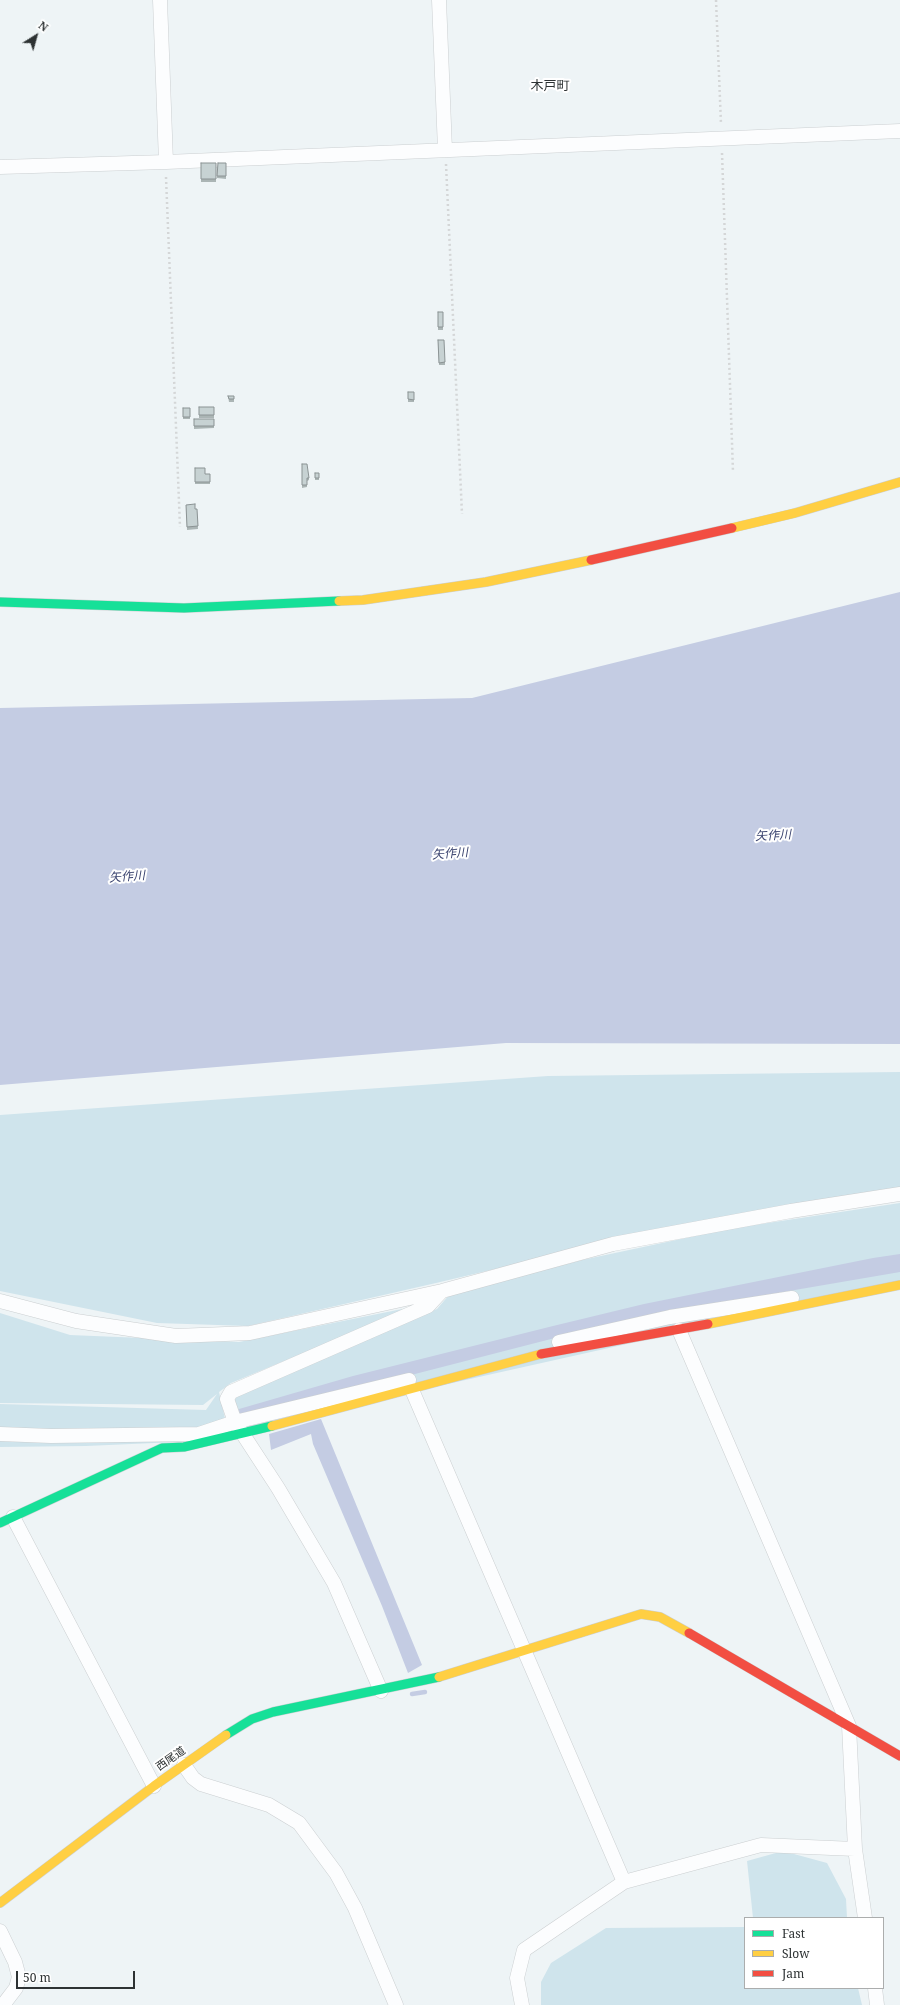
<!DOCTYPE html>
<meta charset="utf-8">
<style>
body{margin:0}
#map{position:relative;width:900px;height:2005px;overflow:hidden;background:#eef4f6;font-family:"Noto Serif",serif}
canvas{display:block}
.legend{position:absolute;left:744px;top:1917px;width:140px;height:72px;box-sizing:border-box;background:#fff;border:1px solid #abadad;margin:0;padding:5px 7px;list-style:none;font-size:12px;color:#2d3233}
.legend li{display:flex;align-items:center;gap:8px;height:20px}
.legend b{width:20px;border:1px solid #abadad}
.north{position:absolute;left:16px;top:16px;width:40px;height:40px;-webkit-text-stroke:3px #fff;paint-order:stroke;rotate:37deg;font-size:11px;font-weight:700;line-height:16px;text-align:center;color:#2d3233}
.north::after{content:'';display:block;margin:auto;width:14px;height:18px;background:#2d3233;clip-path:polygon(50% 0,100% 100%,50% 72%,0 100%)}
.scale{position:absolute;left:16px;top:1971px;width:119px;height:18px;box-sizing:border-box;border:2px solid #2d3233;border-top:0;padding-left:5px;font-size:12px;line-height:14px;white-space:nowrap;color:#2d3233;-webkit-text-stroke:3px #fff;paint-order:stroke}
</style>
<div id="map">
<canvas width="900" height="2005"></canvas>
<ul class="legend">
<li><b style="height:5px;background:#16e098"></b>Fast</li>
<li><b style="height:5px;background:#ffcf43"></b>Slow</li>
<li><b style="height:5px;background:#f24e42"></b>Jam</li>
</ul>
<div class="north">N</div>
<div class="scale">50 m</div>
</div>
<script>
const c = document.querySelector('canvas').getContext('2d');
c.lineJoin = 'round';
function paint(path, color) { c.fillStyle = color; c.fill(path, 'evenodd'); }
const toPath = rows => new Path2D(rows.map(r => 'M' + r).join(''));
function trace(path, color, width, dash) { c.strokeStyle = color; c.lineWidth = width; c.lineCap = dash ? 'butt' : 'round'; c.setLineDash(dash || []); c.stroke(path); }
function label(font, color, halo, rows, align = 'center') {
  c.font = font + ' "Noto Serif","Noto Sans JP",serif'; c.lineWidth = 4; c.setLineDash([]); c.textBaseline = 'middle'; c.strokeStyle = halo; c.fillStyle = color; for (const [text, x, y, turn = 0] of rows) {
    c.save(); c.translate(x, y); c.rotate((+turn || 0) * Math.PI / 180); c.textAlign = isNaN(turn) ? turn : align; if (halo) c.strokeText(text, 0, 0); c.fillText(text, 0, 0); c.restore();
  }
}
const green = toPath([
 [900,1072,900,1190,689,1223,436,1283,248,1326,157,1323,0,1291,0,1115,548,1076],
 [900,1203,900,1283,246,1429,234,1401,239,1393,390,1327,437,1309,450,1294,582,1260,728,1229],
 [417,1306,231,1383,219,1392,228,1432,200,1441,86,1446,0,1447,0,1404,206,1410,217,1394,203,1405,0,1403,0,1313,70,1335,239,1342],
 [783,1851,827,1863,846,1899,847,1918,753,1918,747,1861],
 [745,1927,745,1988,858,1988,862,2005,541,2005,541,1982,551,1963,606,1928]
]);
const water = toPath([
 [900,592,900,1044,506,1043,0,1085,0,708,472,698],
 [900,1254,900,1272,789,1291,586,1330,240,1419,239,1409,353,1376,553,1326,644,1304,873,1258],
 [321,1419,422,1665,408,1673,382,1606,313,1444,311,1434,271,1450,269,1434]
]);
const stream = toPath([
 [412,1694,425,1692]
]);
const path = toPath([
 [716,0,721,124],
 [722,153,733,472],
 [446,164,462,514],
 [166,177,180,527]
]);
const street = toPath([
 [160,0,166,162],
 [439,0,445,150],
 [0,167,166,162,900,131],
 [0,1301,76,1321,176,1336,250,1333,442,1291,613,1244,791,1211,900,1194],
 [679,1330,849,1726,855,1849,865,1918],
 [559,1342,670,1317,792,1298],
 [412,1390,624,1882],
 [0,1434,51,1436,199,1434,235,1422,409,1380],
 [13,1517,154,1786],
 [381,1691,334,1583,278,1488,235,1422,227,1399,231,1392,428,1306,442,1291],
 [184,1765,193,1778,201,1784,269,1805,299,1823,336,1873,355,1908,396,2005],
 [0,1931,15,1962,19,1977,16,1988,3,2005],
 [875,1988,877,2005],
 [522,2005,517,1978,524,1950,624,1882,761,1845,855,1849]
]);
const fast = toPath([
 [0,602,184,608,339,601],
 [0,1523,162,1448,184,1447,272,1426],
 [226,1735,252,1719,273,1712,439,1677]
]);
const slow = toPath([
 [732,528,795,513,900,482],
 [339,601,363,600,486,582,591,560],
 [708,1324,900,1285],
 [272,1426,541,1354],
 [439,1677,641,1614,660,1617,689,1633],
 [0,1903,154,1786,226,1735]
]);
const jam = toPath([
 [591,560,732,528],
 [541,1354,708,1324],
 [689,1633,900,1756]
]);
const wall = toPath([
 [201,163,216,163,216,182,201,182],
 [218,163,226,163,226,179,217,178],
 [438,312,443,312,443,330,438,330],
 [438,340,445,362,445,365,439,365],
 [408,392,414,392,414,402,408,402],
 [228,396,234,396,234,402,229,402],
 [199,407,214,407,214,418,199,418],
 [183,408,190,408,190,419,183,419],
 [194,419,214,426,214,428,194,429],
 [302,467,309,478,309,480,307,481,307,487,302,488],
 [195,468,205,474,210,474,210,484,195,484],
 [315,473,319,473,319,480,315,480],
 [186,505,195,509,197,509,198,529,187,530]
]);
const building = toPath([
 [201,163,216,163,216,179,201,179,201,163],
 [218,163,226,163,226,176,217,176,218,163],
 [438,312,443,312,443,327,438,327,438,312],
 [438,340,444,340,445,362,439,363,438,340],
 [408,392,414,392,414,400,408,399,408,392],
 [228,396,234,396,234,399,229,399,228,396],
 [199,407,214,407,214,415,199,415,199,407],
 [183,408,190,408,190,417,183,417,183,408],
 [194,419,214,419,214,426,194,426,194,419],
 [302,464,307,464,309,478,307,478,307,485,302,485,302,464],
 [195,468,205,468,205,474,210,474,210,482,195,482,195,468],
 [315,473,319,473,319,478,315,478,315,473],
 [195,504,195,509,197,509,198,526,187,527,186,505,195,504]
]);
const streetNames = [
 ["西尾道",171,1759,-35]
];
const waterNames = [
 ["矢作川",773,836,-3],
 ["矢作川",450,854,-4],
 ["矢作川",127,877,-4]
];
const quarterNames = [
 ["木戸町",550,86]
];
paint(green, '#cfe4ec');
paint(water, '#c4cce3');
trace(stream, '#c4cce3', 4.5);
trace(street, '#cbcfd1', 15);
trace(fast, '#cbcfd1', 10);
trace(slow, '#cbcfd1', 10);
trace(jam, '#cbcfd1', 10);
trace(path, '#d4d6d7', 2.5, [2, 3]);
trace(street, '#fcfdfe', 14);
trace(fast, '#16e098', 9);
trace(slow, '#ffcf43', 9);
trace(jam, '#f24e42', 9);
paint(wall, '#abb5b5');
paint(building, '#c7d2d3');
trace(building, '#8b9394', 1);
label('11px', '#2d3233', '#fff', streetNames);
label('italic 12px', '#37406d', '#fff', waterNames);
label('13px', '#2d3233', '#fff', quarterNames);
</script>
